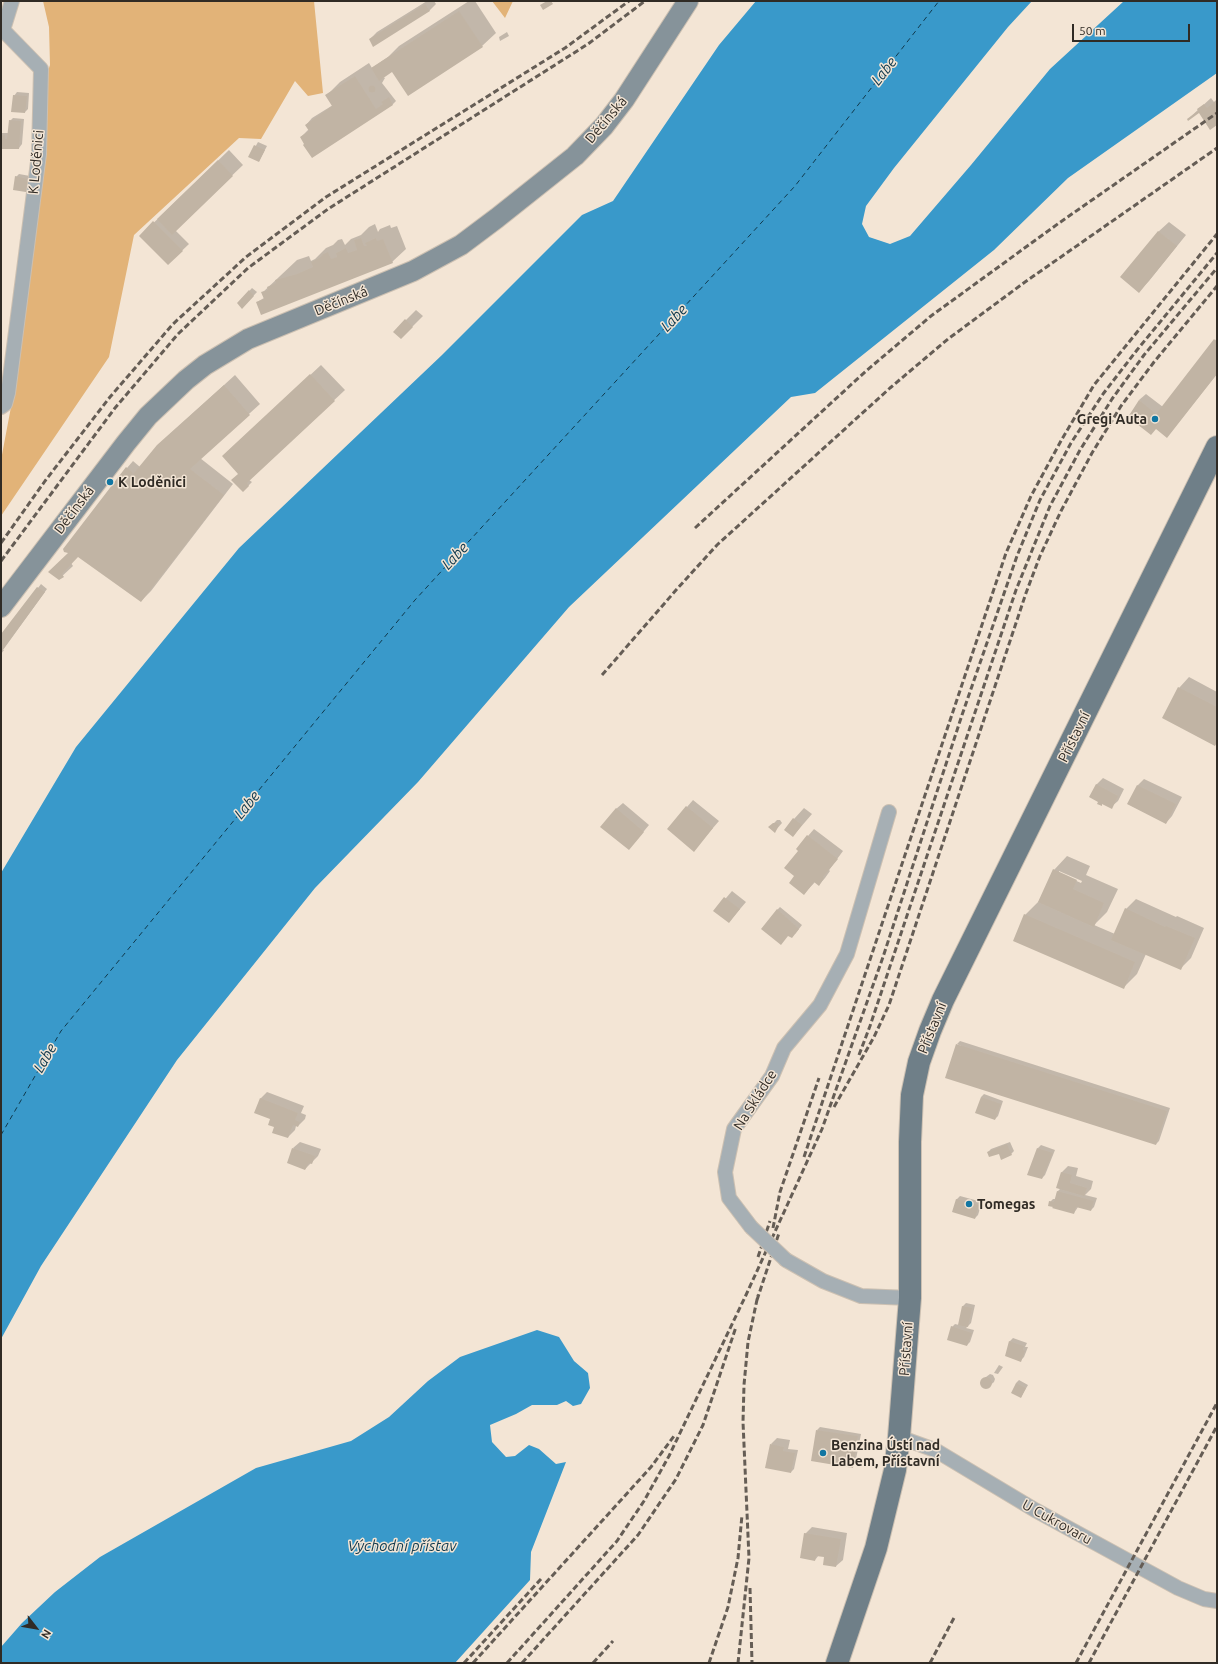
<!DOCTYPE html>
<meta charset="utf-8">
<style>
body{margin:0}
#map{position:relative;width:1218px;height:1664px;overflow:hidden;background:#f3e5d5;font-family:Ubuntu,sans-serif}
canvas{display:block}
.frame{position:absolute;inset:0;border:2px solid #302b25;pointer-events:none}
.north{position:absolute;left:16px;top:1608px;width:40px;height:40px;-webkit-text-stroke:3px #f3e5d5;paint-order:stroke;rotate:121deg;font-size:11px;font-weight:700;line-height:16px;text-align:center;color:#302b25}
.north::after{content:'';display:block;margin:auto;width:14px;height:18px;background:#302b25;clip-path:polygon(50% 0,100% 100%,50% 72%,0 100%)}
.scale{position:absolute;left:1072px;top:24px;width:118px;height:18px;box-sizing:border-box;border:2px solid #302b25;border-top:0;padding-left:5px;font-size:12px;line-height:14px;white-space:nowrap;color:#302b25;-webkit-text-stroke:3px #f3e5d5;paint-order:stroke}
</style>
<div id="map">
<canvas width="1218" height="1664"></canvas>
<div class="frame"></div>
<div class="north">N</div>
<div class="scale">50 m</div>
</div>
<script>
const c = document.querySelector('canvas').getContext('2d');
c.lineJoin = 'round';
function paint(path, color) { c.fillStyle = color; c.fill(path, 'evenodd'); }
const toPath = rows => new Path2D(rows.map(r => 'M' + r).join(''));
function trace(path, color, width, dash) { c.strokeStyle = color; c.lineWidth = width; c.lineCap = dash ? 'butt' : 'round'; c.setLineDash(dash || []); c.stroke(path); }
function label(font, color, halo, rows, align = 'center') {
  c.font = font + ' Ubuntu,sans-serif'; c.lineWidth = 3; c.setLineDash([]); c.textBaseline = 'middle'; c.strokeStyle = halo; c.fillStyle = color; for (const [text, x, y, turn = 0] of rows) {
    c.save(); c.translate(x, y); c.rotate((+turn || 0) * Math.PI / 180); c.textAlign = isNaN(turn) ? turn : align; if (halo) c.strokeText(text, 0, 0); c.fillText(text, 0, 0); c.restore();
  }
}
const green = toPath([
 [43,1,314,1,323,93,308,96,295,81,261,139,239,138,134,235,109,357,1,516,1,460,11,407,27,267,43,86,50,65,49,27],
 [492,1,513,1,505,18]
]);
const water = toPath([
 [756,1,1032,1,1008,27,894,168,866,206,862,224,869,237,890,244,910,236,971,165,1050,69,1124,1,1217,1,1217,73,1068,178,994,250,815,393,791,397,569,607,418,782,315,888,177,1060,41,1266,1,1339,1,873,76,747,239,548,442,355,582,215,613,201,719,45],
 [537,1330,559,1337,574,1361,588,1373,590,1388,581,1404,573,1406,566,1401,557,1405,532,1405,516,1414,490,1425,492,1442,506,1457,515,1456,529,1445,539,1449,556,1464,566,1462,531,1552,530,1580,455,1663,1,1663,1,1647,22,1623,55,1592,100,1557,256,1468,351,1441,389,1417,428,1381,460,1357]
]);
const shadow = toPath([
 [427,1,434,1,436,4,429,11,370,39,377,32],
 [469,1,475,1,496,33,482,46,392,70,383,77,385,78,382,83,396,101,393,104,382,111,306,143,301,137,309,129,306,125,312,118,333,105,327,95,340,82,369,63,372,68,388,57,399,46],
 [507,32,509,36,500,41,499,37],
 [17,92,29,93,28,109,25,112,14,96],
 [1211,98,1214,102,1217,99,1217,124,1200,111,1188,119],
 [13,118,24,119,22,144,19,148,1,148,1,133,9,133,10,121],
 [258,142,267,146,259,161,250,156],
 [229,150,243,165,175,230,189,244,168,264,140,236],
 [19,174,30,176,29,188,26,191,16,177],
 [1169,222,1186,235,1149,281,1139,291,1158,232],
 [375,224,378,232,380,229,390,225,391,228,397,226,406,249,392,262,257,302,264,298,262,293,297,260,309,256,311,261,315,259,326,248,333,245,338,240,342,239,345,245,351,239,361,235,369,227],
 [252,288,257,292,242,308,238,303],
 [416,310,423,316,401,338,394,332],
 [1217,338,1217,374,1167,437,1139,400,1146,394,1163,407],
 [321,365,345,390,249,480,252,482,243,491,234,446],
 [235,375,260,404,200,458,233,484,151,591,141,601,78,556,71,563,73,566,59,579,69,552,127,468,133,461,140,467,169,435],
 [41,584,47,589,3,650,4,650,1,654,1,637],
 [1189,677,1217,692,1217,742,1215,745,1179,688],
 [1103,778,1124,789,1118,801,1111,807,1103,803,1096,785],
 [1144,779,1182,797,1172,816,1166,823,1128,804,1138,785],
 [693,800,719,821,694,850,687,807],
 [623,803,649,825,635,842,616,809],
 [804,808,812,814,793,836,794,819],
 [777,820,780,820,782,823,775,831,770,827],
 [814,829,843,851,829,870,830,871,825,878,819,885,815,882,804,894,796,876,808,836],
 [1067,856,1090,866,1086,875,1118,889,1107,912,1094,925,1115,934,1126,909,1136,899,1176,917,1177,916,1204,928,1191,958,1181,968,1146,954,1137,974,1124,987,1025,915,1039,901,1054,870],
 [1059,871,1082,881,1081,883,1059,873],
 [732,891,746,902,729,922,715,911],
 [780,907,802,925,795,934,777,910],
 [960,1041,1170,1108,1159,1141,1156,1144,957,1044],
 [267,1092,304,1106,301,1113,306,1115,305,1119,298,1126,296,1126,295,1130,288,1137,275,1127,272,1119,256,1112,261,1098],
 [984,1094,1003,1101,998,1116,995,1119,981,1097],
 [300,1142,321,1149,318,1156,305,1169,293,1148],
 [1010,1142,1014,1151,1011,1154,988,1152,991,1149],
 [1041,1145,1055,1150,1045,1175,1042,1178,1038,1148],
 [1068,1166,1078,1168,1076,1176,1093,1181,1091,1189,1085,1195,1097,1198,1094,1207,1091,1210,1078,1207,1074,1213,1050,1202,1053,1199,1056,1199,1057,1192,1061,1188,1062,1172],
 [960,1196,982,1202,978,1215,975,1218,953,1211,957,1199],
 [966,1303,975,1305,971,1323,966,1328,974,1330,970,1342,967,1345,952,1327,955,1324,959,1325,963,1306],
 [1013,1338,1027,1343,1025,1347,1028,1347,1024,1357,1021,1360,1006,1355,1010,1341],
 [999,1365,1003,1367,998,1374,994,1373],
 [990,1374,993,1375,995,1379,994,1382,987,1388,984,1387,981,1384,982,1380],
 [1019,1380,1028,1385,1021,1397,1016,1383],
 [820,1427,861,1434,855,1464,852,1467,817,1430],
 [777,1438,790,1440,788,1449,798,1450,794,1469,791,1472,771,1444],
 [812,1527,847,1533,843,1560,836,1566,825,1556,819,1555,815,1560,805,1534]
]);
const ferry = toPath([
 [1,1135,61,1031,415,600,795,186,939,1]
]);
const building = toPath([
 [547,1,551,1,553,4,543,10,540,5],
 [425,4,430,11,373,47,369,39],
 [459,11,483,47,408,96,392,72,379,81,371,68],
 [355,76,376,109,383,104,381,102,389,97,393,105,312,158,303,145,304,144,300,137,309,131,305,125,332,106,325,95],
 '368.5 89a3.5 3.5 0 1 1 7 0a3.5 3.5 0 1 1-7 0Z',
 [13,95,27,96,25,113,11,112],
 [1217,100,1217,125,1210,130,1199,113,1188,121,1187,119,1198,111,1197,109,1204,104,1207,108],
 [9,120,21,121,19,149,1,149,1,136,5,135,5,139,7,139],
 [254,145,265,150,259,162,248,157],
 [218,160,233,176,172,235,157,219],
 [15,176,28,179,26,192,13,190],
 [153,221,183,251,168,265,139,236],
 [1158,231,1177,246,1139,293,1120,277],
 [361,238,364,246,367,246,365,243,376,238,377,241,383,239,393,263,261,315,256,302,264,299,261,292,268,290,267,287,276,283,275,280,297,274,313,267,311,262,321,257,323,254,328,252,331,259,337,257,336,253,346,248,348,253,357,250,354,240],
 [249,290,254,296,242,309,237,303],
 [405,319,413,327,401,339,393,332],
 [1214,339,1217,342,1217,374,1167,438,1156,429,1151,435,1128,417,1139,400,1156,414],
 [310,374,335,401,247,483,249,486,243,492,231,480,238,474,222,456],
 [224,385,250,415,190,469,224,495,141,602,78,557,62,574,64,577,59,580,48,572,68,553,64,552,63,549,126,467,133,473,125,484,157,445],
 [37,587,45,592,1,652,1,634],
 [1178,687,1217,707,1217,742,1215,746,1162,718],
 [1096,784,1118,796,1112,809,1102,804,1102,806,1097,804,1098,802,1089,797],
 [1137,785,1176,804,1166,824,1127,804],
 [686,806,713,828,694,852,667,829],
 [616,808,644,832,629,850,600,827],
 [793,818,802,825,793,837,784,830],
 [773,823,777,823,779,825,775,833,768,827],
 [807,835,838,859,823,877,824,878,819,886,814,882,804,895,789,883,794,876,784,868,798,851,796,849],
 [1053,869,1077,880,1073,889,1104,903,1094,927,1038,902],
 [724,897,740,909,729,923,713,911],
 [1125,908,1165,927,1166,926,1195,938,1181,970,1111,940],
 [777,909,799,929,792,938,788,936,781,945,761,929],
 [1024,914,1135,962,1124,989,1013,941],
 [956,1044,1167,1111,1156,1145,945,1078],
 [981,1097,1001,1104,995,1120,975,1113],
 [260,1098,298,1113,295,1120,300,1122,298,1127,293,1125,288,1138,272,1133,274,1127,268,1125,270,1119,254,1113],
 [1007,1144,1012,1155,1001,1160,999,1154,989,1157,987,1152],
 [292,1148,315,1156,312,1164,309,1163,305,1170,287,1163],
 [1037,1148,1053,1153,1042,1179,1027,1175],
 [1061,1172,1072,1175,1070,1183,1087,1188,1084,1196,1056,1188],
 [1057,1191,1094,1201,1091,1211,1076,1207,1074,1214,1052,1208,1053,1207,1048,1206,1049,1201,1054,1202],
 [956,1199,979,1205,975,1219,952,1212],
 [962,1306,972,1308,968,1327,958,1325],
 [951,1326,972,1333,967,1346,947,1340],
 [1009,1341,1024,1346,1023,1350,1025,1351,1021,1362,1005,1356],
 '980 1383a6 6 0 1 1 12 0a6 6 0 1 1-12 0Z',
 [1016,1383,1026,1388,1021,1398,1011,1393],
 [816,1430,858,1436,853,1468,811,1461],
 [770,1444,784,1447,783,1451,795,1453,791,1473,765,1468],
 [804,1533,841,1539,836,1567,823,1565,824,1557,816,1556,815,1561,800,1558]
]);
const street = toPath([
 [1,407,5,404,8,393,39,154,41,69,3,30,12,1],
 [751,1227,729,1198,725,1172,734,1129,772,1076,784,1048,820,1005,847,954,889,812],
 [786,1260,823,1281,861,1296,910,1298],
 [899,1437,935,1450,1035,1510,1178,1588,1204,1599,1217,1601]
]);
const secondary = toPath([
 [1,607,126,443,148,416,186,380,205,365,248,339,413,271,461,245,497,218,575,156,604,126,624,100,688,1]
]);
const primary = toPath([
 [837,1663,876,1548,895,1470,899,1437,910,1298,910,1142,912,1095,919,1062,930,1031,943,1000,1217,447]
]);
const rail = toPath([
 [695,528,866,371,931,316,1059,223,1217,113],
 [1,543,45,481,110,397,173,324,246,257,326,197,565,48,629,1],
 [1,561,115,408,178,334,248,268,328,209,588,44,645,1],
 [602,675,677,589,717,545,890,388,948,339,1025,282,1217,148],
 [859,1055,870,1026,1016,590,1050,506,1080,450,1112,399,1144,355,1217,268],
 [834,1107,874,1037,889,1005,1026,593,1040,556,1061,511,1092,453,1121,406,1154,362,1217,286],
 [804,1157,1006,553,1031,496,1062,439,1094,385,1217,234],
 [773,1228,780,1192,819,1078],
 [758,1257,770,1221],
 [757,1300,779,1233],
 [750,1588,752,1663],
 [464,1663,541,1579],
 [473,1663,651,1467,674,1436],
 [507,1663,617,1541,644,1501,669,1456,746,1295,822,1129,883,957,962,715,1017,556,1040,500,1071,443,1103,394,1137,350,1217,253],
 [522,1663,638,1535,676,1479,703,1425,736,1327],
 [593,1663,613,1641],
 [709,1663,728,1607,738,1558,742,1515],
 [738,1663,749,1558,743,1422,744,1385,748,1342,758,1295],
 [930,1663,955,1616],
 [1076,1663,1217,1403],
 [1089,1663,1217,1426]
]);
const streetBridge = toPath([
 [751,1227,786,1260]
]);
const markers = [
 [1155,419,4,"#1176a2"],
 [110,482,4,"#1176a2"],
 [969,1204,4,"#1176a2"],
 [823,1453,4,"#1176a2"]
];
const streetNames = [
 ["Děčínská",606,120,-50],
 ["K Loděnici",36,162,-85],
 ["Děčínská",341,301,-22],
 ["Děčínská",74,510,-53],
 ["Přístavní",1074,737,-64],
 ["Přístavní",932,1028,-68],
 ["Na Skládce",755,1100,-58],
 ["Přístavní",906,1349,-86],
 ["U Cukrovaru",1057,1522,29]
];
const poiNames = [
 ["Gregi Auta",1147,419,"right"],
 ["K Loděnici",118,482],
 ["Tomegas",977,1204],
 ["Benzina Ústí nad",831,1445],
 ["Labem, Přístavní",831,1461]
];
const waterNames = [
 ["Labe",884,71,-52],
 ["Labe",674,318,-47],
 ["Labe",455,556,-47],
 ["Labe",247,805,-51],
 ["Labe",45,1058,-60],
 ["Východní přístav",402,1546]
];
paint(green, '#e2b378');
paint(water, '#3999ca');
paint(shadow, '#0003');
trace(ferry, '#10394d', 1, [5, 4]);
paint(building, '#c1b4a4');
trace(street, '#ccc0b2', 16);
trace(secondary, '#ccc0b2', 22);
trace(primary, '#ccc0b2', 24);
trace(street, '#a6afb4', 14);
trace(secondary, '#86939a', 20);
trace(primary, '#6f7f88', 22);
trace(rail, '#655d55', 3, [6, 3]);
trace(streetBridge, '#ccc0b2', 16, []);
trace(streetBridge, '#a6afb4', 14);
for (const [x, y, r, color] of markers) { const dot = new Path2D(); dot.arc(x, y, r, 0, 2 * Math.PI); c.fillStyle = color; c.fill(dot); trace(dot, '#f3e5d5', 1.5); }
label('14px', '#302b25', '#f3e5d5', streetNames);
label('bold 14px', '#302b25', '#f3e5d5', poiNames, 'left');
label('italic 15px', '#10394d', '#f3e5d5', waterNames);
</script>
